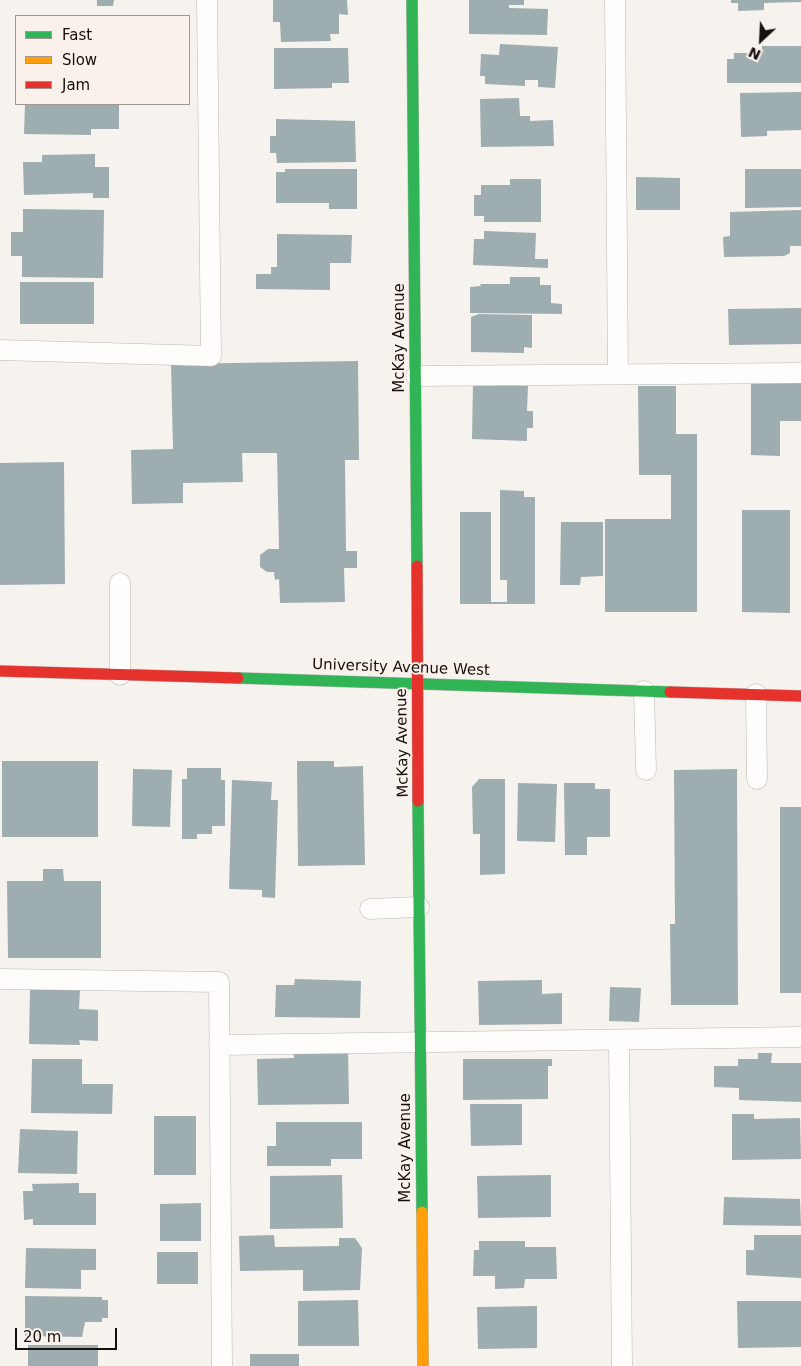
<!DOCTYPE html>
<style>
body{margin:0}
#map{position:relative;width:801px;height:1366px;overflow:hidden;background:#f6f2ee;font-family:"DejaVu Sans",sans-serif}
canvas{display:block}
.legend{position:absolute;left:15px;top:15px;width:175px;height:90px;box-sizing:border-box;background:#faf1eb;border:1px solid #9e9793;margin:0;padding:6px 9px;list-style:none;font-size:15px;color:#13100e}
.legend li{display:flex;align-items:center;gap:10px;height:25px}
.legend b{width:25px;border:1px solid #9e9793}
.north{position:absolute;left:736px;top:15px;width:50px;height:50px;-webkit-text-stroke:4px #faf1eb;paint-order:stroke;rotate:205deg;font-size:14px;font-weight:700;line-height:20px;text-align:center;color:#13100e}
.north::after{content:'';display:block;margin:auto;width:18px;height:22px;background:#13100e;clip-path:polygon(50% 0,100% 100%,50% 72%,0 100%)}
.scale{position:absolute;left:15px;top:1328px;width:102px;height:22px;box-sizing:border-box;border:2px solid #13100e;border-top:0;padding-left:6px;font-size:15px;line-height:18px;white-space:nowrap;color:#13100e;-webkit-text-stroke:4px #faf1eb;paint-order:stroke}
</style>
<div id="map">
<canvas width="801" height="1366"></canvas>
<ul class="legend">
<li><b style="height:6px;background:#30b455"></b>Fast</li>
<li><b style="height:6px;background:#ff9f0a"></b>Slow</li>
<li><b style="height:6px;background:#e5322d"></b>Jam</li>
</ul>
<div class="north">N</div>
<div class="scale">20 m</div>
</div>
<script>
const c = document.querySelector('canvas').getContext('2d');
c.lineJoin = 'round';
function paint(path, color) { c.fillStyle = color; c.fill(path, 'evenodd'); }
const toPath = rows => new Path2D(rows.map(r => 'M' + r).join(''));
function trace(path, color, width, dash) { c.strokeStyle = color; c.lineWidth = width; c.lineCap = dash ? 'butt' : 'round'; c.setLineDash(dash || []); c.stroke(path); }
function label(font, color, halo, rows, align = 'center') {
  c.font = font + ' "DejaVu Sans",sans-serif'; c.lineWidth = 4; c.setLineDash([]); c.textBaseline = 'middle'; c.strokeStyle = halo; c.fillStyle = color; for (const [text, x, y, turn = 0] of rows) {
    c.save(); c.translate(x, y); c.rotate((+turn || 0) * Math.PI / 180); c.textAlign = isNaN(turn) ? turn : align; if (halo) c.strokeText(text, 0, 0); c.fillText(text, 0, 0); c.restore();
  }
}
const building = toPath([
 [97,0,114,0,113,6,97,6],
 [273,0,347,0,348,15,339,14,339,34,330,34,331,41,281,42,280,22,273,22],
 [469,0,524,0,524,5,509,5,509,8,548,9,547,35,469,34],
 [731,0,801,0,801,2,764,3,764,10,738,11,738,3,731,3],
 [500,44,558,47,555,88,538,87,538,80,525,80,525,86,485,84,485,76,480,76,481,54,499,55],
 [762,46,801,46,801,83,727,83,727,59,734,59,734,53,749,53,749,49,762,49],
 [274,48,348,48,349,83,332,83,332,88,274,89],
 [801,92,801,130,767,131,767,136,741,137,740,93],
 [519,98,520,116,530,116,530,121,553,120,554,146,481,147,480,99],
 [25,104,119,104,119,129,91,129,91,135,24,134],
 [276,119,355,121,356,162,277,163,276,153,270,153,270,136,276,136],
 [95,154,95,167,109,167,109,198,93,198,93,193,24,195,23,162,42,162,42,155],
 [285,169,357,169,357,209,329,209,329,203,276,203,276,172,285,172],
 [745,169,801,169,801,207,745,208],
 [636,177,680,178,680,210,636,210],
 [510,179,541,179,541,222,484,222,484,216,474,216,474,195,481,195,481,185,510,185],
 [23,209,104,210,103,278,22,277,22,256,11,256,11,232,23,232],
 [801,210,801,246,790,246,790,253,784,256,724,257,723,237,730,236,730,212],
 [484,231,536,233,535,259,548,259,548,268,473,265,474,239,484,239],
 [277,234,352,235,351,263,330,263,330,290,256,289,256,274,271,274,271,267,277,267],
 [510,277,540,277,540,285,551,285,551,303,562,304,562,314,470,313,470,287,481,286,480,284,510,284],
 [20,282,94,282,94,324,20,324],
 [801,308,801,344,729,345,728,309],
 [479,314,532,315,532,348,524,347,524,353,471,352,471,317],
 [358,361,359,460,345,460,346,551,357,551,357,568,344,568,345,602,280,603,279,579,275,580,274,572,267,572,260,567,260,555,268,549,279,549,277,453,242,453,243,482,183,483,183,503,132,504,131,450,173,449,171,364],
 [751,381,801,381,801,421,780,421,780,456,751,455],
 [473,384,528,386,527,411,533,411,533,428,527,428,527,441,472,439],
 [638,386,676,386,676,434,697,434,697,612,605,612,605,519,671,519,671,475,639,475],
 [64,462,65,584,0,585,0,463],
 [500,490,524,491,524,497,535,497,535,604,460,604,460,512,491,512,491,602,507,602,507,580,500,580],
 [742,510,790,510,790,613,742,612],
 [561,522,603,522,603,576,581,577,580,585,560,585],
 [2,761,98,761,98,837,2,837],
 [297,761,334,761,334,767,363,766,365,865,298,866],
 [187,768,221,768,221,780,225,780,225,826,212,826,212,834,197,834,197,839,182,839,182,779,187,779],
 [133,769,172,770,170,827,132,826],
 [737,769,738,1005,671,1005,670,924,675,924,674,770],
 [479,779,505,779,505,874,480,875,480,834,473,834,472,787],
 [232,780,272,782,271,800,278,800,275,898,262,897,262,890,229,889],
 [518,783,557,784,555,842,517,841],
 [564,783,595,783,595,789,610,789,610,837,587,837,587,855,565,855],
 [780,807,801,807,801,993,780,993],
 [43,869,63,869,64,881,101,881,101,958,8,958,7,881,43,881],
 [295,979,361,981,360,1018,275,1017,276,985,294,985],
 [542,980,542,994,562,993,562,1024,479,1025,478,981],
 [610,987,641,988,639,1022,609,1021],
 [30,989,80,990,79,1009,98,1010,98,1041,79,1040,80,1045,29,1044],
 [348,1047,349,1104,258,1105,257,1059,294,1058,293,1049],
 [758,1053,772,1053,771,1063,801,1063,801,1102,739,1100,739,1088,714,1087,714,1066,738,1066,738,1059,758,1059],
 [32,1059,82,1059,82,1084,113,1084,112,1114,31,1113],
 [463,1059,552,1059,552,1066,548,1066,548,1099,463,1100],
 [470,1104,522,1104,522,1145,471,1146],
 [732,1114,754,1114,754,1119,800,1118,801,1159,732,1160],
 [154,1116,196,1116,196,1175,154,1175],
 [276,1122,362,1122,362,1159,331,1159,331,1166,267,1166,267,1146,276,1146],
 [20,1129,78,1131,77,1174,18,1173],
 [342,1175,343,1228,270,1229,270,1176],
 [551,1175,551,1217,478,1218,477,1176],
 [79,1183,79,1193,96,1193,96,1225,33,1225,33,1219,24,1220,23,1191,33,1191,32,1184],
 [724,1197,800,1199,801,1226,723,1225],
 [201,1203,201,1241,160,1241,160,1204],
 [274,1235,275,1247,339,1246,339,1238,355,1238,362,1248,360,1290,303,1291,303,1270,240,1271,239,1236],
 [754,1235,801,1235,801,1278,746,1275,746,1250,754,1250],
 [479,1241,525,1241,525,1247,556,1247,557,1279,525,1279,524,1288,495,1289,495,1276,473,1276,474,1250,479,1250],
 [26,1248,96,1249,96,1270,81,1270,81,1289,25,1288],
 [157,1252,198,1252,198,1284,157,1284],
 [25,1296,102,1297,102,1300,108,1300,108,1318,102,1318,102,1322,85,1322,82,1337,25,1336],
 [358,1300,359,1346,298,1346,298,1301],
 [737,1301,801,1301,801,1347,738,1348],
 [537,1306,537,1348,478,1349,477,1307],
 [28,1345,98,1345,98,1366,28,1366],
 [250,1354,299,1354,299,1366,250,1366]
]);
const lane = toPath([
 [615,0,618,374],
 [0,350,211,356,207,0],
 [416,376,801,373],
 [120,675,120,583],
 [644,691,646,770],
 [756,694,757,779],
 [370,909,419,907],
 [0,979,219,982,222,1366],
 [619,1040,622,1366],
 [219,1045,801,1037]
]);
const fast = toPath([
 [412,0,417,566],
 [238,678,670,692],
 [418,801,422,1212]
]);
const slow = toPath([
 [422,1212,423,1366]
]);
const jam = toPath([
 [417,566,418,801],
 [0,671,238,678],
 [670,692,801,696]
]);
const streetNames = [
 ["McKay Avenue",400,338,-90],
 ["University Avenue West",401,668,2],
 ["McKay Avenue",403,743,-91],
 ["McKay Avenue",406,1148,-90]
];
paint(building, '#9eadb0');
trace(lane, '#bab7b4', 21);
trace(fast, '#bab7b4', 12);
trace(slow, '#bab7b4', 12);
trace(jam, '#bab7b4', 12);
trace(lane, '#fefdfc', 20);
trace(fast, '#30b455', 11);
trace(slow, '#ff9f0a', 11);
trace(jam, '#e5322d', 11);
label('15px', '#13100e', '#faf1eb', streetNames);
</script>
